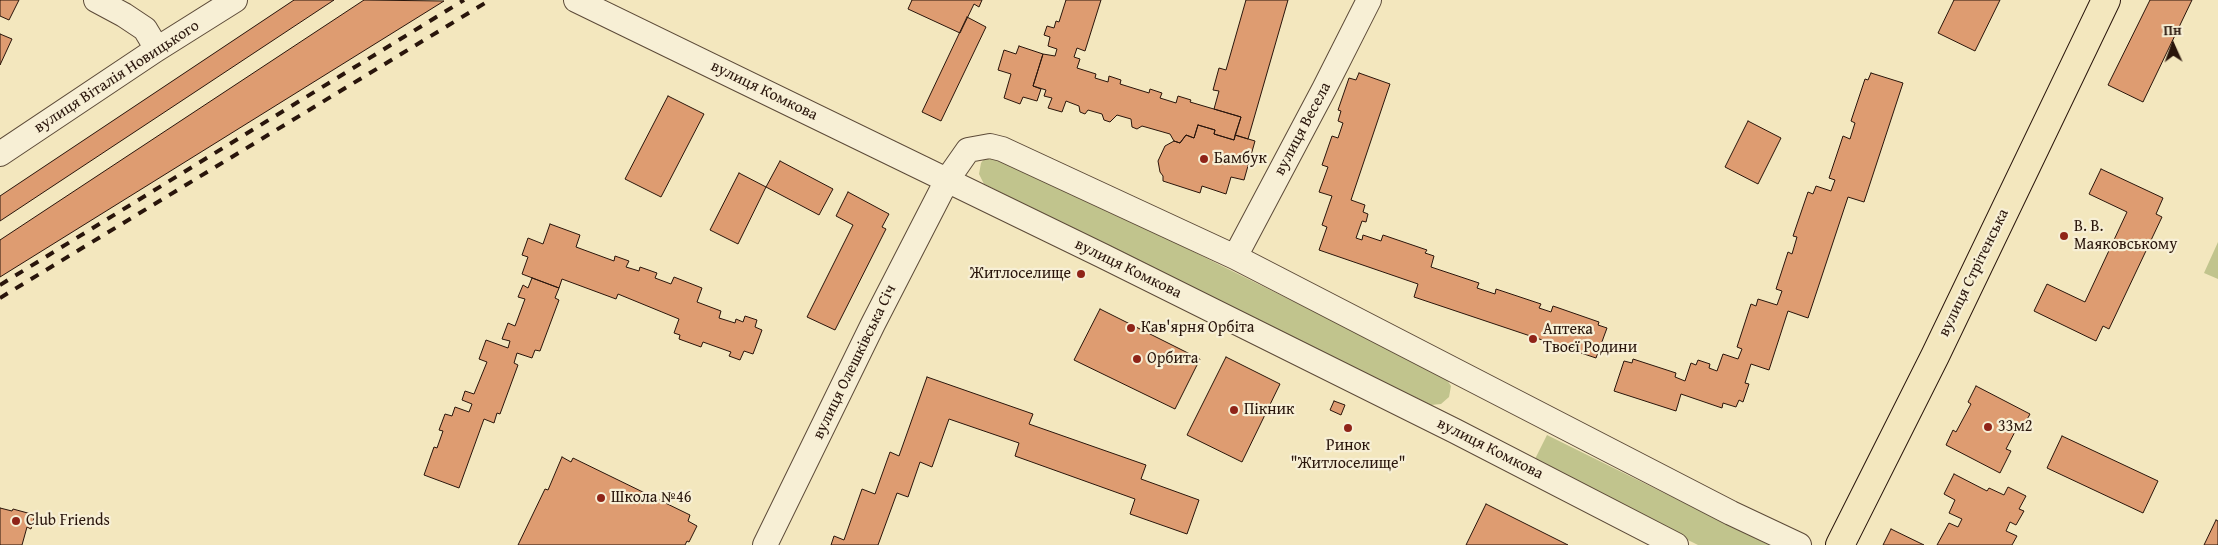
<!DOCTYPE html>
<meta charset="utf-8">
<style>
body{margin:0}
#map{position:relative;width:2218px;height:545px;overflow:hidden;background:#f3e7be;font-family:"Gentium Book Plus",serif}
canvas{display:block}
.north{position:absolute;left:2148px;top:20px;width:50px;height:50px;-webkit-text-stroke:4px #f7efd5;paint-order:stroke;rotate:358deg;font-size:14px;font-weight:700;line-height:20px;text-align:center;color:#29150b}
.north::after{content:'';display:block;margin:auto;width:18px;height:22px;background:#29150b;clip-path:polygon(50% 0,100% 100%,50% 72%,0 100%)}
</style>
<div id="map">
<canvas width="2218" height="545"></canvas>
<div class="north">Пн</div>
</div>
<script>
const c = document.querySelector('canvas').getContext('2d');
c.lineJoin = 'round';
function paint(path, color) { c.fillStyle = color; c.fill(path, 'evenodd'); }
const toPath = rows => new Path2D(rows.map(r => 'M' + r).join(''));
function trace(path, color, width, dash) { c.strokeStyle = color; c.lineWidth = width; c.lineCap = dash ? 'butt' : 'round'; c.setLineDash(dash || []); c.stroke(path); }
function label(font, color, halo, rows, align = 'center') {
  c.font = font + ' "Gentium Book Plus",serif'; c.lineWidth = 4.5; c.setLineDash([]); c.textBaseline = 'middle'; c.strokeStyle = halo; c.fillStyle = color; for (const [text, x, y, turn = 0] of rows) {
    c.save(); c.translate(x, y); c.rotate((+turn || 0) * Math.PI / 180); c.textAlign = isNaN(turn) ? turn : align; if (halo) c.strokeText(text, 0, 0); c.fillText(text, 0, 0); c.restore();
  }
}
const green = toPath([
 [999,155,1445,377,1451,386,1449,397,1441,404,1431,405,984,184,979,174,981,163,984,159],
 [2218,242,2218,279,2204,273],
 [1547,435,1769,545,1698,545,1533,463]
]);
const building = toPath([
 [0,0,19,0,9,20,0,16,0,0],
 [294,0,334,0,0,221,0,196,294,0],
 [364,0,444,1,0,277,0,240,364,0],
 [912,0,982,0,979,7,974,4,960,33,908,9,912,0],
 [1066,0,1101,0,1085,51,1077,48,1074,57,1080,59,1077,68,1096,74,1095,78,1108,82,1109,76,1121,80,1120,84,1149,93,1150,89,1162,93,1160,98,1176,103,1178,96,1191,100,1190,102,1241,117,1234,140,1214,134,1215,130,1198,125,1194,138,1186,135,1180,143,1174,141,1170,134,1142,126,1137,129,1132,127,1131,119,1117,115,1110,122,1104,120,1102,114,1088,110,1085,114,1080,112,1079,106,1066,101,1062,112,1048,108,1052,98,1044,96,1046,90,1033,86,1043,54,1055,56,1057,49,1048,46,1050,37,1044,35,1047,26,1054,28,1056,21,1059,22,1066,0],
 [1246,0,1288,0,1248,139,1235,135,1241,117,1214,109,1219,91,1213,90,1219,68,1226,70,1246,0],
 [1954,0,2000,0,1975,51,1938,33,1954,0],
 [2150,0,2192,0,2143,102,2108,85,2150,0],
 [967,17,986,27,941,121,922,112,967,17],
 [0,34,12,39,0,65,0,34],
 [1019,46,1043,54,1033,86,1041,89,1037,101,1023,97,1020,104,1004,98,1011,74,998,70,1004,50,1016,54,1019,46],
 [1359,73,1390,84,1351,200,1365,205,1363,212,1368,214,1366,222,1362,221,1356,238,1362,240,1363,235,1381,241,1383,235,1427,250,1425,253,1434,256,1431,267,1479,283,1477,288,1495,294,1496,289,1541,304,1539,308,1551,312,1553,306,1599,322,1598,325,1607,328,1596,358,1414,297,1418,284,1319,250,1327,227,1322,225,1332,196,1319,192,1328,167,1322,165,1332,136,1338,138,1343,123,1338,121,1341,111,1338,110,1349,78,1356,80,1359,73],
 [1871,73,1903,83,1864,202,1848,197,1808,318,1788,311,1769,370,1751,364,1745,383,1749,384,1743,402,1739,400,1736,407,1723,403,1722,408,1681,394,1676,411,1614,391,1624,361,1632,363,1633,359,1676,373,1675,377,1685,381,1691,363,1696,365,1698,360,1710,364,1709,368,1717,371,1723,354,1738,359,1742,349,1737,347,1751,304,1756,306,1758,299,1777,305,1782,291,1776,289,1788,252,1792,254,1797,237,1793,236,1808,192,1813,194,1816,186,1831,191,1835,180,1829,178,1843,136,1850,139,1855,123,1851,121,1865,79,1868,80,1871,73],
 [668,96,704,114,661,197,625,179,668,96],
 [1748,121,1781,138,1758,184,1725,167,1748,121],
 [1198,125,1215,130,1214,134,1234,140,1235,135,1255,141,1244,180,1231,177,1226,194,1202,186,1200,193,1163,181,1163,176,1160,172,1158,161,1165,146,1174,141,1180,143,1186,135,1194,138,1198,125],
 [780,161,833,189,819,215,766,187,780,161],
 [2101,169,2163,198,2156,214,2162,217,2109,329,2103,326,2096,341,2034,311,2047,284,2085,302,2127,212,2089,194,2101,169],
 [739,173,766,187,738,244,710,230,739,173],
 [848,192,889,214,882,227,886,229,835,330,807,317,853,225,836,216,848,192],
 [550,224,580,235,576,247,614,261,615,256,629,261,626,267,639,271,640,267,657,273,655,278,671,284,674,277,702,288,697,302,721,311,719,318,735,323,736,319,743,322,745,316,757,320,755,327,762,330,753,354,744,351,740,360,729,356,731,352,703,342,701,347,679,339,680,335,674,333,679,319,618,294,616,299,562,279,559,288,522,274,528,257,522,255,528,238,543,244,550,224],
 [532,278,559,288,555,298,559,300,540,351,535,350,532,358,517,353,514,363,518,365,500,414,497,413,494,423,484,419,459,488,424,475,434,447,437,448,443,431,439,430,445,414,452,416,455,407,469,412,472,404,462,400,465,391,474,394,487,362,479,359,486,340,508,348,510,341,502,339,508,323,515,326,525,299,518,297,523,285,528,288,532,278],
 [1100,309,1200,359,1175,409,1074,360,1100,309],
 [1226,357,1280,384,1242,462,1187,435,1226,357],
 [927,377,1033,414,1029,424,1146,465,1141,479,1199,500,1187,534,1130,514,1135,499,1015,456,1019,443,949,419,932,467,920,462,908,497,897,493,878,545,831,545,834,536,844,540,862,489,875,494,890,452,899,456,927,377],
 [1976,386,2030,414,2023,427,2019,424,2006,449,2011,451,2000,473,1946,445,1953,430,1956,432,1971,404,1968,402,1976,386],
 [1334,401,1345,405,1341,415,1330,410,1334,401],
 [2062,436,2158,481,2143,513,2047,468,2062,436],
 [562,457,571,462,573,458,690,515,688,521,697,526,689,542,687,541,685,545,518,545,545,489,548,490,562,457],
 [1954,474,1987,491,1989,488,2004,495,2008,487,2026,496,2019,509,2024,511,2016,525,2010,522,2006,531,2017,536,2012,545,1937,545,1949,523,1958,527,1962,519,1949,513,1955,500,1944,494,1954,474],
 [1486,504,1568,545,1466,545,1486,504],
 [0,508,12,511,13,509,35,515,31,529,27,527,22,545,0,545,0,508],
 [2216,520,2218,521,2218,545,2204,545,2216,520],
 [1891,529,1924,545,1883,545,1891,529]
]);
const minor = toPath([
 [96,0,124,15,145,29,157,49],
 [576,0,1103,256,1455,431,1676,545],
 [0,154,157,49,235,0],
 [1235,257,1324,89,1369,0],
 [765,545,873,324,947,180,968,150,990,146,1002,149,1235,257,1731,513,1799,545]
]);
const major = toPath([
 [1840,545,1935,356,2106,0]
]);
const rail = toPath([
 [0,285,464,0],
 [0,298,490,0]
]);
const markers = [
 [1204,159,5,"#8f2418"],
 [2064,236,5,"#8f2418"],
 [1081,274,5,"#8f2418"],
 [1131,328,5,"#8f2418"],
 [1533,339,5,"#8f2418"],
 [1137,359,5,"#8f2418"],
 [1234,410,5,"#8f2418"],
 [1988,427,5,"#8f2418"],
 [1348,428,5,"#8f2418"],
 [601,498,5,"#8f2418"],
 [16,521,5,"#8f2418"]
];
const streetNames = [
 ["вулиця Віталія Новицького",117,77,-33],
 ["вулиця Комкова",764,91,26],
 ["вулиця Весела",1303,129,-62],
 ["вулиця Комкова",1128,269,26],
 ["вулиця Стрітенська",1974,273,-64],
 ["вулиця Олешківська Січ",855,362,-64],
 ["вулиця Комкова",1490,449,27]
];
const poiNames = [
 ["Бамбук",1214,159],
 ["В. В.",2074,227],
 ["Маяковському",2074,245],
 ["Житлоселище",1071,274,"right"],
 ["Кав'ярня Орбіта",1141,328],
 ["Аптека",1543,330],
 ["Твоєї Родини",1543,348],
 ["Орбита",1147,359],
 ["Пікник",1244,410],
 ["33м2",1998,427],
 ["Ринок",1348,446,"center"],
 ["\"Житлоселище\"",1348,464,"center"],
 ["Школа №46",611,498],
 ["Club Friends",26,521]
];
paint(green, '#c1c48d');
paint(building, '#de9c71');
trace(building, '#29150b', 1);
trace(minor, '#5c4a38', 26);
trace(major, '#29150b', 30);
trace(minor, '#f7efd5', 24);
trace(major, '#f3e7be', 28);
trace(rail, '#29150b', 4, [9, 9]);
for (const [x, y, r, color] of markers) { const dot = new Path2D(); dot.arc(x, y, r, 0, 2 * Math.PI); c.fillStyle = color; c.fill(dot); trace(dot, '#f7efd5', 2); }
label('16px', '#29150b', '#f7efd5', streetNames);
label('16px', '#29150b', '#f7efd5', poiNames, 'left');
</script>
